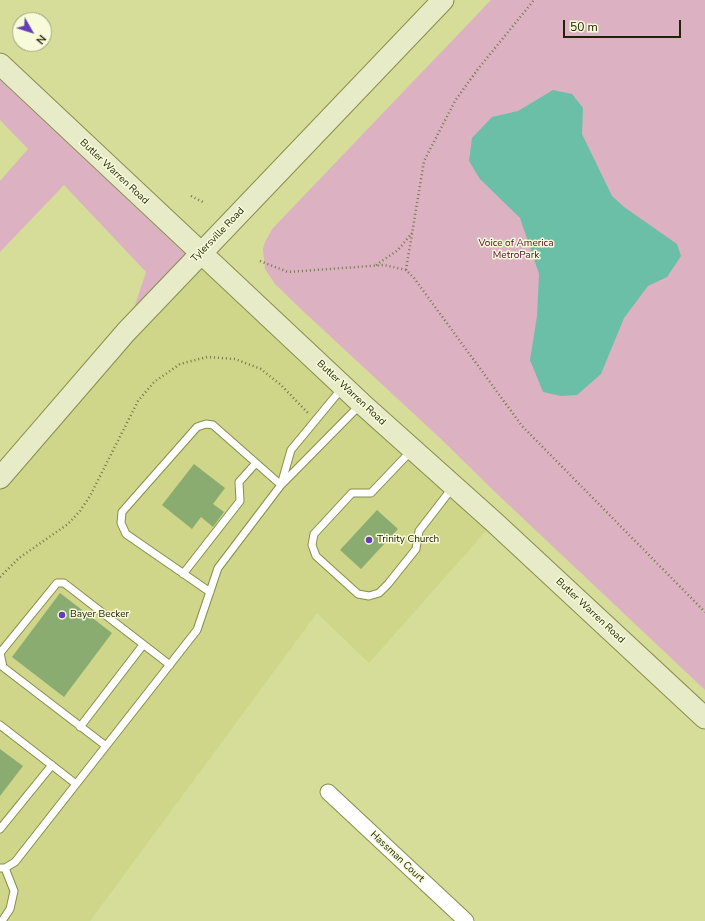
<!DOCTYPE html>
<style>
body{margin:0}
#map{position:relative;width:705px;height:921px;overflow:hidden;background:#d6dd99;font-family:"Nunito Sans",sans-serif}
canvas{display:block}
.north{position:absolute;left:12px;top:12px;width:40px;height:40px;box-sizing:border-box;background:#f7fbd9;border:1px solid #a1a585;border-radius:50%;rotate:129deg;font-size:11px;font-weight:700;line-height:16px;text-align:center;color:#212307}
.north::after{content:'';display:block;margin:auto;width:14px;height:18px;background:#643eb6;clip-path:polygon(50% 0,100% 100%,50% 72%,0 100%)}
.scale{position:absolute;left:563px;top:20px;width:118px;height:18px;box-sizing:border-box;border:2px solid #212307;border-top:0;padding-left:5px;font-size:12px;line-height:14px;white-space:nowrap;color:#212307;-webkit-text-stroke:3px #f7fbd9;paint-order:stroke}
</style>
<div id="map">
<canvas width="705" height="921"></canvas>
<div class="north">N</div>
<div class="scale">50 m</div>
</div>
<script>
const c = document.querySelector('canvas').getContext('2d');
c.lineJoin = 'round';
function paint(path, color) { c.fillStyle = color; c.fill(path, 'evenodd'); }
const toPath = rows => new Path2D(rows.map(r => 'M' + r).join(''));
function trace(path, color, width, dash) { c.strokeStyle = color; c.lineWidth = width; c.lineCap = dash ? 'butt' : 'round'; c.setLineDash(dash || []); c.stroke(path); }
function label(font, color, halo, rows, align = 'center') {
  c.font = font + ' "Nunito Sans",sans-serif'; c.lineWidth = 3; c.setLineDash([]); c.textBaseline = 'middle'; c.strokeStyle = halo; c.fillStyle = color; for (const [text, x, y, turn = 0] of rows) {
    c.save(); c.translate(x, y); c.rotate((+turn || 0) * Math.PI / 180); c.textAlign = isNaN(turn) ? turn : align; if (halo) c.strokeText(text, 0, 0); c.fillText(text, 0, 0); c.restore();
  }
}
const built = toPath([
 [201,253,494,522,369,663,317,613,90,921,0,921,0,478]
]);
const green = toPath([
 [491,0,705,0,705,690,494,491,442,440,304,312,275,284,265,269,263,249,265,242,273,228],
 [0,64,201,253,126,332,146,272,64,185,0,252,0,181,28,149,0,120]
]);
const water = toPath([
 [553,90,572,94,583,108,582,134,612,196,624,207,677,244,681,256,667,277,648,286,624,318,601,374,577,395,561,396,543,392,530,360,537,316,539,274,520,218,480,179,469,161,472,138,492,117,518,111]
]);
const building = toPath([
 [194,464,225,488,213,504,224,512,213,527,201,517,192,529,162,505],
 [377,510,398,529,361,569,340,550],
 [60,593,112,633,64,697,12,657],
 [0,749,23,766,0,796]
]);
const path = toPath([
 [191,196,205,203],
 [260,261,288,272,384,265,406,270,414,278,522,426,705,612],
 [376,265,398,250,412,233],
 [406,270,424,161,455,101,478,69,534,0],
 [0,577,19,558,68,524,80,511,90,496,138,401,154,382,180,364,207,357,235,359,261,369,281,385,308,413]
]);
const lane = toPath([
 [411,451,371,493,352,493,314,534,312,545,316,556,358,594,369,596,379,593,388,584,416,549,419,531,453,487],
 [281,485,291,450,343,387],
 [183,574,240,501,239,482,256,463],
 [210,592,126,534,121,523,122,512,197,427,206,424,213,425,281,485],
 [0,725,76,784],
 [80,727,143,645],
 [106,746,3,667,0,653,57,583,64,583,170,665],
 [0,829,52,765],
 [0,868,5,868,15,862,197,630,218,568,281,485,360,405],
 [2,921,10,909,14,891,5,868]
]);
const street = toPath([
 [328,792,466,921]
]);
const secondary = toPath([
 [0,64,361,403,494,522,705,718],
 [0,478,126,332,443,0]
]);
const markers = [
 [369,540,4,"#643eb6"],
 [62,615,4,"#643eb6"]
];
const streetNames = [
 ["Butler Warren Road",114,172,43],
 ["Tylersville Road",218,235,-46],
 ["Butler Warren Road",351,393,43],
 ["Butler Warren Road",590,611,43],
 ["Hassman Court",397,857,43]
];
const parkNames = [
 ["Voice of America",516,244],
 ["MetroPark",516,256]
];
const poiNames = [
 ["Trinity Church",377,540],
 ["Bayer Becker",70,615]
];
paint(built, '#cfd589');
paint(green, '#dcb1c2');
paint(water, '#6bbfa6');
paint(building, '#8bac71');
trace(lane, '#888e4c', 9);
trace(street, '#888e4c', 17);
trace(secondary, '#888e4c', 23);
trace(path, '#737749', 2.5, [1, 3]);
trace(lane, '#fff', 7);
trace(street, '#fff', 15);
trace(secondary, '#e8ebc8', 21);
for (const [x, y, r, color] of markers) { const dot = new Path2D(); dot.arc(x, y, r, 0, 2 * Math.PI); c.fillStyle = color; c.fill(dot); trace(dot, '#f7fbd9', 1.5); }
label('10px', '#212307', '#f7fbd9', streetNames);
label('10px', '#580535', '#f7fbd9', parkNames);
label('10px', '#212307', '#f7fbd9', poiNames, 'left');
</script>
